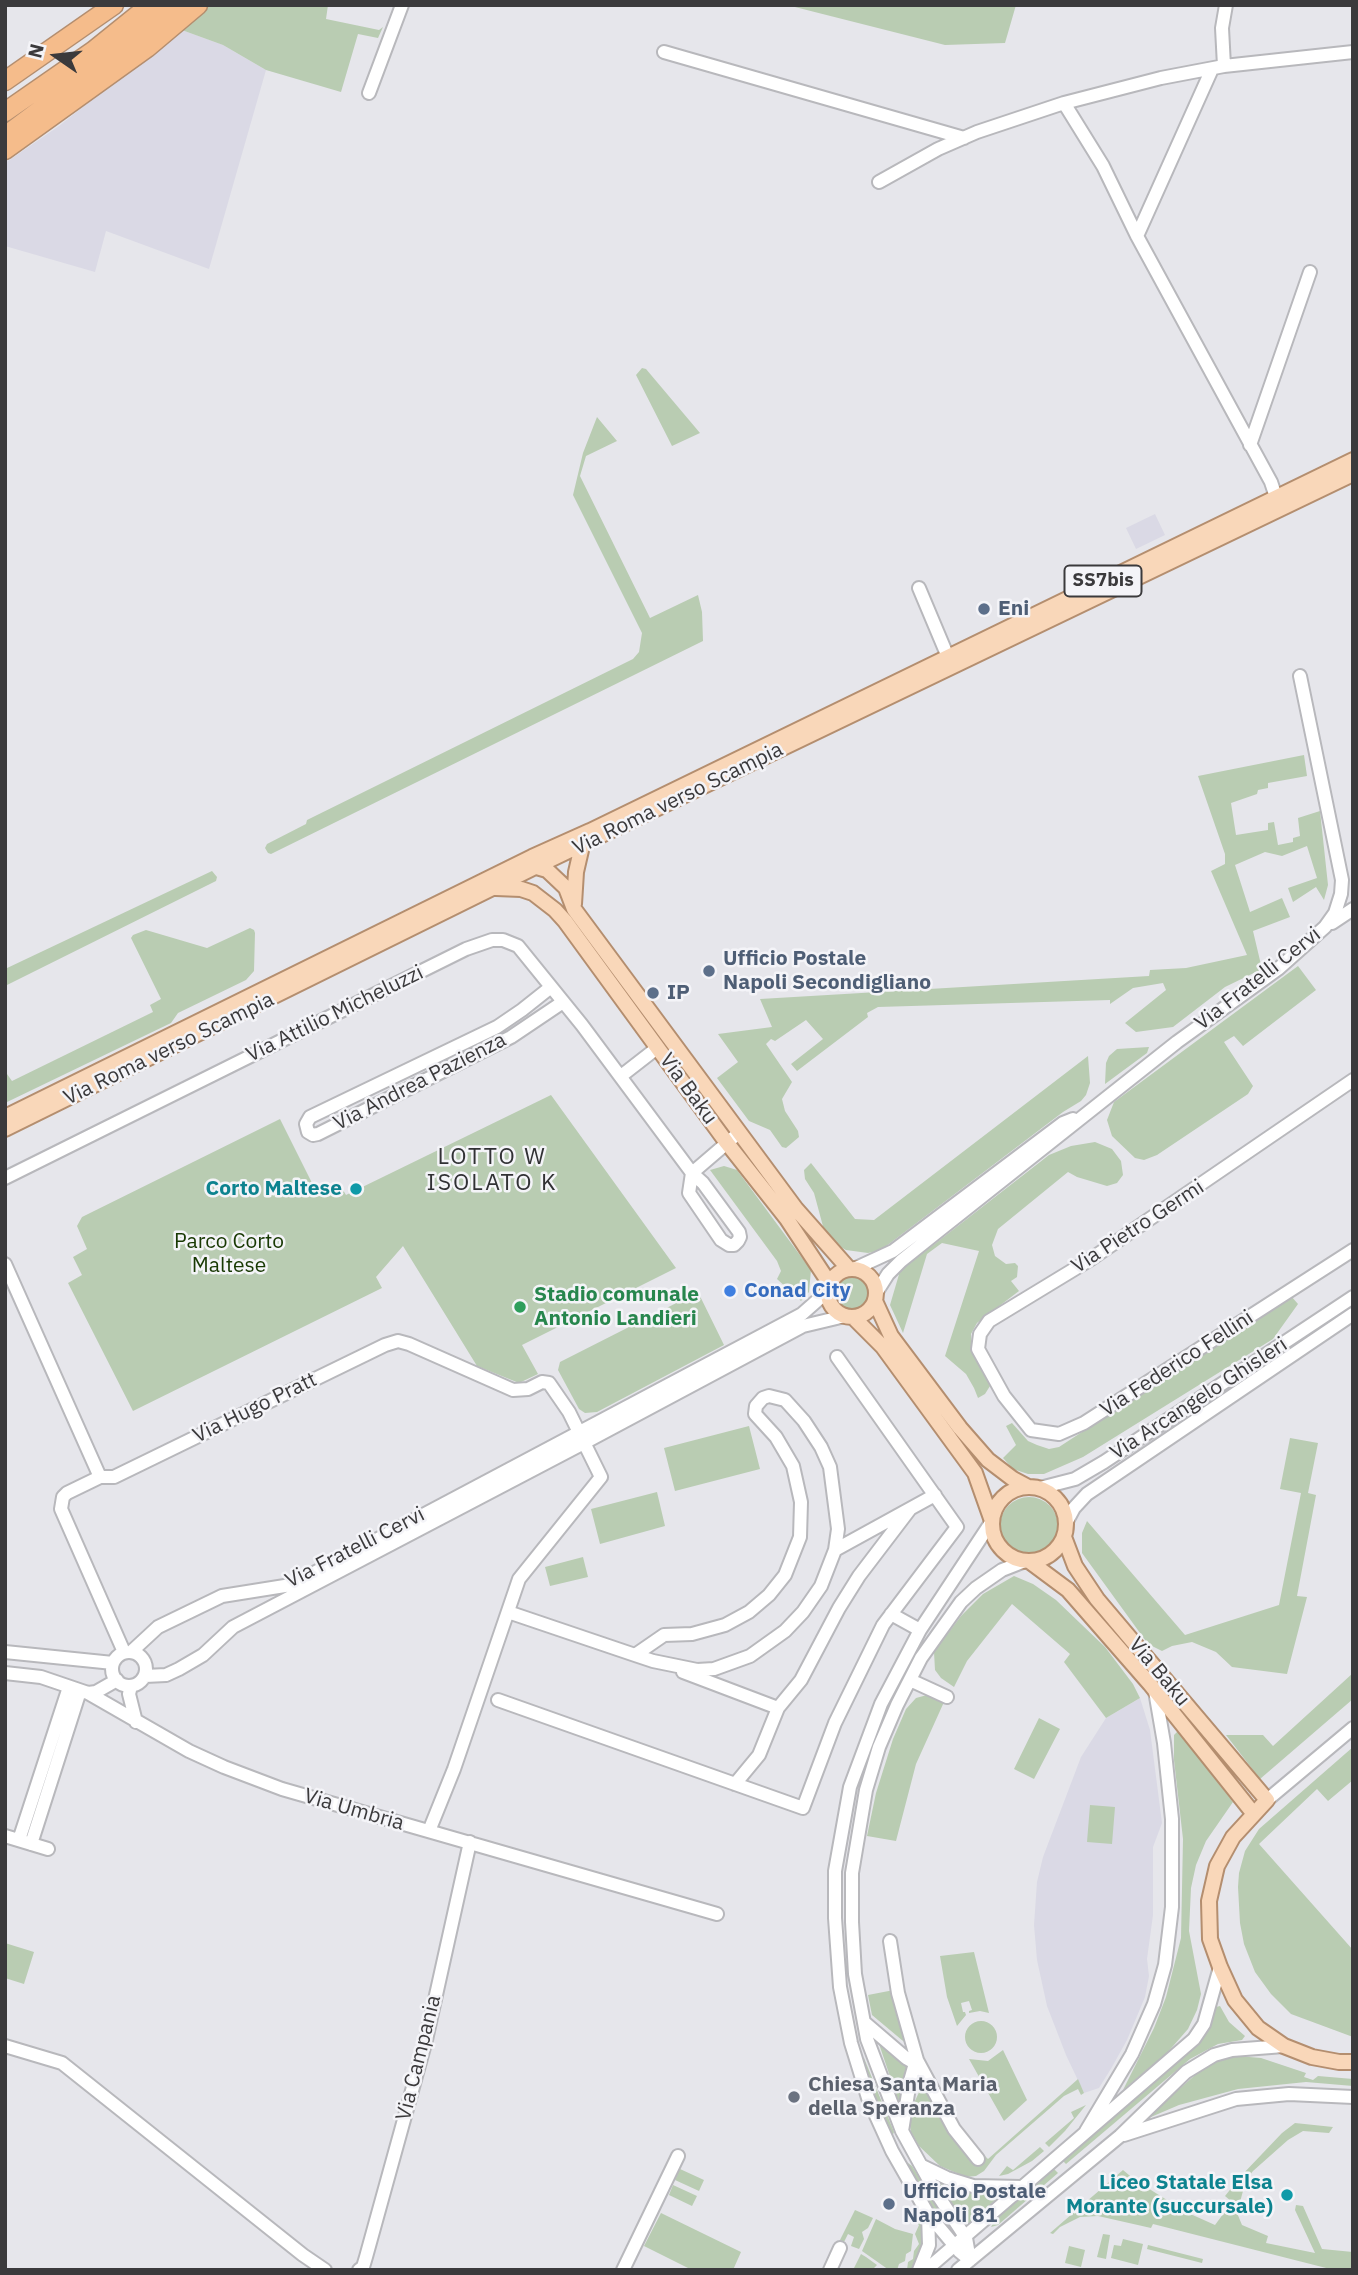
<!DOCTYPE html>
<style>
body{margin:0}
#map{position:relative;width:1358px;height:2275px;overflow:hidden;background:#e6e6eb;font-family:"IBM Plex Sans",sans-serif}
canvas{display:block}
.frame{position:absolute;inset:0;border:7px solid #3b3a3c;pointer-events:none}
.north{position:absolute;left:21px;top:21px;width:70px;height:70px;-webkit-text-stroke:5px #f4f4f8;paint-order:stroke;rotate:284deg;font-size:19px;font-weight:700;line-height:28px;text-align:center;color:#3b3a3c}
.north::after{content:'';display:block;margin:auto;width:24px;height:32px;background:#3b3a3c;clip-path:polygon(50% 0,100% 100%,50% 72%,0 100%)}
</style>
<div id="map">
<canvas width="1358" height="2275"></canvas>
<div class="frame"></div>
<div class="north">N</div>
</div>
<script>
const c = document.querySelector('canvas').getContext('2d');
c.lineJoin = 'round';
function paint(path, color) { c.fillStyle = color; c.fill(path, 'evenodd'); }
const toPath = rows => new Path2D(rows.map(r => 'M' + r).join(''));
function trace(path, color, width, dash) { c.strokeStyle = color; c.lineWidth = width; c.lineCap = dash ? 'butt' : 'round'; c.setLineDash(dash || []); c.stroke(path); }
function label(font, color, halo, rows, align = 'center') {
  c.font = font + ' "IBM Plex Sans",sans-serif'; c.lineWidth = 5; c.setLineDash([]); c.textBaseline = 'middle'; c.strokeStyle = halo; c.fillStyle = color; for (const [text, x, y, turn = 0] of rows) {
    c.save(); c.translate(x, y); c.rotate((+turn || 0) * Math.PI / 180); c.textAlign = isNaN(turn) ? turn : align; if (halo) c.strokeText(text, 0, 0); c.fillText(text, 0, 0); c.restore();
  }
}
const built = toPath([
 [179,29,223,45,266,70,209,269,106,231,95,272,5,246,5,163,59,126],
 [1155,514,1165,535,1136,549,1126,528],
 [1140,1698,1150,1730,1162,1823,1153,1847,1153,1915,1147,1959,1149,1976,1145,1997,1127,2040,1112,2067,1099,2088,1084,2093,1066,2055,1047,2006,1037,1960,1034,1925,1037,1882,1043,1857,1081,1757,1106,1718]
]);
const green = toPath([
 [207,5,328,5,326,19,379,30,383,27,378,38,358,34,341,92,266,70,223,45,179,29],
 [787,5,1016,5,1005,43,945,45],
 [642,368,646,369,700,433,672,446,636,375],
 [597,417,617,441,586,456,580,476,650,618,698,595,702,612,703,641,271,854,268,853,265,848,267,844,306,824,307,820,633,659,639,652,642,633,573,495,583,453],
 [1304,755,1307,776,1268,783,1268,788,1258,790,1257,794,1231,803,1236,835,1268,830,1268,823,1274,822,1278,845,1293,842,1293,838,1300,836,1298,818,1320,811,1328,885,1324,900,1316,887,1293,902,1288,888,1317,878,1307,846,1282,856,1265,852,1235,865,1250,912,1282,898,1290,917,1253,931,1262,969,1225,987,1173,1027,1136,1032,1125,1023,1166,990,1163,983,1133,988,1110,1004,1110,1000,878,1007,867,1013,868,1017,797,1071,791,1064,823,1039,806,1020,775,1041,771,1039,766,1044,792,1082,782,1099,785,1111,798,1131,799,1137,786,1148,782,1147,770,1130,749,1121,717,1078,738,1062,718,1034,772,1027,760,999,1149,976,1150,970,1186,968,1247,955,1211,871,1225,864,1225,854,1198,776],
 [212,871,217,877,216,881,5,986,5,969],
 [250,928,254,930,255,933,254,971,246,980,178,1013,171,1023,5,1103,5,1075,7,1074,12,1081,153,1012,150,1005,161,999,131,938,133,935,146,930,207,948],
 [1298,966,1316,990,1243,1046,1234,1036,1224,1042,1253,1086,1248,1094,1157,1155,1144,1160,1135,1158,1112,1136,1107,1120,1114,1102],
 [1149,1047,1147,1053,1105,1084,1106,1063,1109,1056,1117,1049],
 [1088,1056,1090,1083,1086,1095,1081,1101,1063,1112,881,1250,868,1253,846,1250,837,1245,824,1230,814,1193,805,1179,804,1170,811,1163,855,1219,874,1220],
 [551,1095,676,1268,522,1345,538,1374,519,1383,477,1366,403,1246,376,1277,382,1288,133,1411,68,1283,82,1275,73,1257,87,1249,77,1226,82,1217,280,1119,318,1195,340,1185,346,1195],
 [1095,1142,1112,1149,1121,1161,1123,1175,1117,1183,1107,1186,1077,1177,1068,1172,998,1229,992,1245,995,1256,1006,1264,1015,1263,1018,1266,1017,1277,1011,1281,1019,1291,977,1323,971,1334,972,1349,990,1386,985,1394,978,1398,974,1388,966,1374,945,1356,979,1251,942,1243,927,1254,903,1333,890,1305,900,1271,1049,1155,1071,1146],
 [724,1166,737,1170,811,1270,809,1292,801,1301,777,1279,781,1271,777,1261,710,1170],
 '833 1293a19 19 0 1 1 38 0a19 19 0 1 1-38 0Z',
 [698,1292,724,1345,597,1412,585,1413,579,1409,558,1370,560,1362],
 [1291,1296,1298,1304,1273,1339,1083,1457,1044,1474,1028,1474,1013,1469,1003,1458,1016,1445,1006,1426,1012,1423,1028,1441,1037,1445,1049,1449,1059,1447],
 [749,1426,760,1469,675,1491,664,1448],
 [1290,1438,1318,1443,1308,1493,1316,1495,1297,1596,1307,1597,1287,1674,1232,1667,1216,1652,1192,1642,1172,1646,1162,1651,1148,1644,1082,1553,1082,1533,1087,1521,1185,1635,1279,1605,1301,1493,1280,1489],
 [657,1492,665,1526,600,1544,591,1509],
 '1000 1526a29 29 0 1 1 58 0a29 29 0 1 1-58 0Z',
 [583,1557,588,1577,550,1586,545,1567],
 [1014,1576,1033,1584,1056,1600,1105,1647,1133,1684,1140,1698,1106,1718,1064,1662,1070,1654,1012,1604,967,1661,954,1687,941,1678,935,1670,934,1652,961,1616,983,1594],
 [1353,1673,1353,1699,1260,1779,1226,1735,1263,1735,1273,1746],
 [927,1695,944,1702,916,1764,896,1841,867,1836,876,1793,893,1739,906,1709,916,1698],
 [1039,1718,1060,1729,1034,1779,1014,1769],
 [1178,1731,1233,1802,1206,1841,1196,1865,1191,1888,1189,1931,1201,1994,1197,2010,1188,2029,1167,2053,1123,2090,1154,2028,1166,1997,1181,1938,1183,1839,1174,1760,1174,1735],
 [1353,1747,1353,1780,1328,1801,1317,1789,1259,1844,1353,1950,1353,2037,1291,2014,1271,1994,1255,1972,1244,1944,1240,1923,1238,1887,1239,1873,1245,1851,1259,1829],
 [1090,1805,1115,1807,1112,1844,1087,1842],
 [5,1943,34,1952,24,1984,5,1978],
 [974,1952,989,2013,980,2011,969,2013,969,2011,972,2010,969,2001,961,2003,963,2012,965,2012,966,2015,957,2026,947,1997,940,1956],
 [894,1990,909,2046,872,2015,868,1995],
 [1220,2006,1229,2022,1245,2036,1242,2040,1218,2044,1190,2059,1066,2164,1063,2161,1199,2044,1212,2020,1216,2007],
 '965 2037a16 16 0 1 1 32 0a16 16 0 1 1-32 0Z',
 [877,2038,907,2062,910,2069,901,2109],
 [1003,2050,1027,2100,1004,2121,969,2059,988,2061],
 [1238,2056,1261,2058,1306,2073,1304,2077,1313,2080,1318,2076,1353,2079,1353,2086,1306,2082,1238,2089,1179,2105,1144,2120,1202,2069,1221,2059],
 [864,2058,894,2132,892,2137,875,2100,863,2064],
 [1078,2079,1084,2093,1081,2095,1078,2089,1064,2096,996,2155,984,2171,976,2176,966,2177,940,2166,919,2146,911,2132,910,2126,913,2105,922,2086,925,2084,949,2132,974,2165,985,2156,988,2159],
 [1086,2105,1065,2131,1049,2147,1045,2143,1074,2118,1071,2112],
 [1295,2123,1333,2127,1329,2133,1303,2131,1288,2140,1253,2171,1246,2180,1237,2213,1242,2225,1268,2236,1266,2243,1315,2253,1295,2210,1296,2205,1303,2206,1322,2249,1353,2252,1353,2270,1334,2270,1153,2224,1151,2228,1098,2216,1080,2217,1060,2227,1053,2234,1050,2233,1123,2170,1135,2180,1186,2212,1215,2225,1232,2202,1225,2196,1241,2176,1282,2133],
 [1040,2147,1044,2151,1032,2161,1008,2174,999,2176,1007,2166,1013,2170],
 [908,2163,912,2166,949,2225,948,2230,924,2196,906,2164],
 [680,2169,704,2180,699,2191,675,2180],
 [1054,2169,1058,2173,998,2225,991,2227,995,2220],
 [943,2183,968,2192,988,2194,999,2193,1000,2196,965,2227,940,2188,939,2186],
 [673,2185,697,2196,692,2206,669,2195],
 [918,2207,923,2233,922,2244,914,2264,911,2270,907,2270,908,2262,913,2259,914,2251,919,2244,915,2234,919,2225,914,2221,913,2215],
 [855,2210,873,2218,868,2228,862,2232,864,2239,859,2249,851,2246,854,2237,848,2234,844,2242,840,2240],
 [661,2213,741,2252,733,2270,692,2270,644,2246],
 [876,2219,895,2229,913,2234,911,2251,906,2254,905,2261,899,2264,897,2270,889,2270,862,2251],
 [1103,2234,1110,2235,1106,2259,1097,2257],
 [1123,2239,1143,2244,1138,2265,1111,2258,1114,2245,1121,2246],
 [1148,2245,1203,2259,1202,2263,1147,2249],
 [1069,2246,1085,2250,1081,2267,1065,2263],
 [861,2254,866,2257,877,2265,872,2270,853,2270]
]);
const minor = toPath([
 [664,52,964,138],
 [1224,66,1222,28,1226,5],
 [369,93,402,5],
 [1064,103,1103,166,1137,236,1271,482,1276,497],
 [879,182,938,149,977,132,1064,103,1161,78,1224,66,1353,52],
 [1137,236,1212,69],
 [1250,445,1310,272],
 [919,588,948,657],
 [1332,923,1353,909],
 [551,987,522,1010,497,1027,310,1117,306,1124,308,1132,313,1135,318,1134,511,1037,563,1002],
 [621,1076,657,1048],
 [1353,1080,1091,1259,989,1321,980,1334,978,1349,1004,1396,1031,1430,1059,1434,1084,1423,1353,1250],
 [5,1178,466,949,492,940,503,940,518,946,582,1025,692,1173,703,1183,739,1232,740,1237,738,1241,734,1245,729,1245,721,1240,689,1193,692,1173,734,1137],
 [5,1264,100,1477],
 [854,1269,893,1251,1063,1123,1073,1119],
 [876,1293,888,1274,901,1261,941,1229,1177,1042,1278,969,1325,927,1335,913,1341,894,1342,880,1300,676],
 [1040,1488,1075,1479,1104,1462,1353,1297],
 [1066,1523,1074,1508,1087,1494,1353,1314],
 [835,1550,935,1495],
 [508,1612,635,1655,653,1661,697,1670,714,1669,750,1656,785,1631,803,1612,821,1586,835,1550,838,1529,830,1467,821,1447,804,1421,785,1400,769,1396,763,1398,756,1406,755,1414,776,1437,793,1466,801,1502,800,1537,785,1575,769,1595,749,1612,725,1625,692,1634,664,1635,635,1655],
 [891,1614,920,1630],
 '112 1669a17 17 0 1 1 34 0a17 17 0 1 1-34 0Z',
 [5,1652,113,1663],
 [124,1652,61,1509,63,1497,67,1493,100,1477,114,1477,385,1345,398,1341,409,1344,513,1390,528,1389,542,1382,549,1383,569,1412,601,1477,519,1579,454,1769,429,1831],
 [131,1652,158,1627,222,1596,291,1585,802,1314,828,1291],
 [683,1672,778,1708],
 [5,1673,41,1677,88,1693,189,1751,224,1767,282,1789,717,1914],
 [145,1676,166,1675,179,1669,203,1655,233,1627,584,1443,803,1326,845,1316],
 [910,1680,947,1697],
 [131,1686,129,1694,136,1722],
 [88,1693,96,1692,117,1680],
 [498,1700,803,1808,835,1723,883,1625,957,1527,837,1357],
 [735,1784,759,1755,778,1708,801,1680,839,1608,859,1576,910,1509],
 [1267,1800,1353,1728],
 [5,1836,48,1849],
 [19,1840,69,1687],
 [31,1844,80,1691],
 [890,1941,898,1993,917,2060,954,2129,978,2159],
 [864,2022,906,2058,913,2062,917,2060],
 [5,2046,62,2063,303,2255,325,2270],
 [902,2131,910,2081,914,2067,919,2065],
 [1086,2131,1132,2054,1154,2004,1165,1965,1172,1907,1172,1819,1164,1743,1155,1691],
 [1124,2135,1236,2099,1289,2094,1353,2097],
 [922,2166,947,2178,973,2186,1022,2187],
 [970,2260,959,2251,928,2214,892,2151,868,2098,851,2043,840,1987,835,1918,835,1871,850,1787,881,1704,920,1630,992,1521],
 [970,2260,966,2238,935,2191,902,2131,867,2039,855,1974,852,1922,852,1873,866,1790,879,1747,897,1705,921,1658,961,1602,976,1588,1002,1570,1025,1561],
 [359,2270,363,2267,366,2257,426,2040,470,1842],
 [623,2270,678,2156],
 [830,2270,840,2248],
 [919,2270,929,2245,928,2215],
 [926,2270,1194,2039,1204,2024,1220,1967],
 [958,2270,1120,2136,1186,2072,1214,2055,1232,2050,1284,2046]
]);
const major = toPath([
 [533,866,547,870,566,888,574,909,796,1209,849,1269],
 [496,888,521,889,533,893,555,910,565,921,727,1143,787,1219,830,1284],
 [574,904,576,872,582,846],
 [5,1117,532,857,590,831,1353,460],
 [5,1129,535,867,1353,474],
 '828 1293a24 24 0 1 1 48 0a24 24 0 1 1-48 0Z',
 [875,1301,891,1336,960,1428,988,1460,1013,1479,1028,1487],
 [853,1317,883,1347,975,1473,992,1521],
 '992 1524a37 37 0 1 1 74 0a37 37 0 1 1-74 0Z',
 [1064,1537,1075,1566,1097,1599,1267,1800,1233,1837,1217,1866,1209,1901,1210,1939,1220,1967,1235,2000,1258,2028,1284,2046,1312,2057,1339,2062,1353,2062],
 [1029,1561,1068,1590,1150,1684,1253,1813]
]);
const highway = toPath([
 [5,81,114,5],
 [5,112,93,51,150,5],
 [5,136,117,52,173,5],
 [5,150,147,48,198,5]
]);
const markers = [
 [984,609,7,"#5c6f8a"],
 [709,971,7,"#5c6f8a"],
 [653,993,7,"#5c6f8a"],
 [356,1189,7,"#0f9aa8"],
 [730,1291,7,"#3f7fe0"],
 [520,1307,7,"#2e9e5b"],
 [794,2097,7,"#6b7280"],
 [1287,2195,7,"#0f9aa8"],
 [889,2204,7,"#5c6f8a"]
];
const shields = [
 [1103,581,77]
];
const shieldNames = [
 ["SS7bis",1103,581]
];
const serviceNames = [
 ["Eni",998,609],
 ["Ufficio Postale",723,959],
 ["Napoli Secondigliano",723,983],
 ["IP",667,993],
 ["Ufficio Postale",903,2192],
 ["Napoli 81",903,2216]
];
const streetNames = [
 ["Via Roma verso Scampia",678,799,-26],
 ["Via Fratelli Cervi",1258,979,-38],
 ["Via Attilio Micheluzzi",335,1014,-26],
 ["Via Roma verso Scampia",169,1049,-26],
 ["Via Andrea Pazienza",420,1082,-27],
 ["Via Baku",688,1089,54],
 ["Via Pietro Germi",1138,1227,-33],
 ["Via Federico Fellini",1177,1364,-33],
 ["Via Arcangelo Ghisleri",1199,1399,-33],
 ["Via Hugo Pratt",255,1408,-26],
 ["Via Fratelli Cervi",355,1548,-27],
 ["Via Baku",1159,1672,50],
 ["Via Umbria",354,1810,16],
 ["Via Campania",419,2058,-76]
];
const cultureNames = [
 ["Corto Maltese",342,1189],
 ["Liceo Statale Elsa",1273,2183],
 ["Morante (succursale)",1273,2207]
];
const parkNames = [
 ["Parco Corto",229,1242],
 ["Maltese",229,1266]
];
const shopNames = [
 ["Conad City",744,1291]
];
const leisureNames = [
 ["Stadio comunale",534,1295],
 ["Antonio Landieri",534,1319]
];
const worshipNames = [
 ["Chiesa Santa Maria",808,2085],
 ["della Speranza",808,2109]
];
const neighbourhoodNames = [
 ["LOTTO W",492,1157],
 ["ISOLATO K",492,1183]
];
paint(built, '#dad9e5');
paint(green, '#b9ccb2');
trace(minor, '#b8b8bc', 16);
trace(major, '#b48e6f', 18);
trace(highway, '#b48e6f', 21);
trace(minor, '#fff', 12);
trace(major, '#f9d7b9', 14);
trace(highway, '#f5bc8b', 18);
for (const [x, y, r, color] of markers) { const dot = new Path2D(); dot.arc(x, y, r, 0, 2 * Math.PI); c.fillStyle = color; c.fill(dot); trace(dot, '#f4f4f8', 2.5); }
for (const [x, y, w] of shields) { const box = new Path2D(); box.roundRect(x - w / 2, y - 15.5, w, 31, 5); c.fillStyle = '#f4f4f8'; c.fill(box); trace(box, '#3b3a3c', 2); }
label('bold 19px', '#3b3a3c', null, shieldNames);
label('bold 21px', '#4e5e75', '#f4f4f8', serviceNames, 'left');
label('21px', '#3b3a3c', '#f4f4f8', streetNames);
label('bold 21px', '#0d838f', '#f4f4f8', cultureNames, 'right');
label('21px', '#183903', '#f4f4f8', parkNames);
label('bold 21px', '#366cbe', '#f4f4f8', shopNames, 'left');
label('bold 21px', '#27864d', '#f4f4f8', leisureNames, 'left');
label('bold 21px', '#5b616d', '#f4f4f8', worshipNames, 'left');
c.letterSpacing = '2px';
label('23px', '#313134', '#f4f4f8', neighbourhoodNames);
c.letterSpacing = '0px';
</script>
